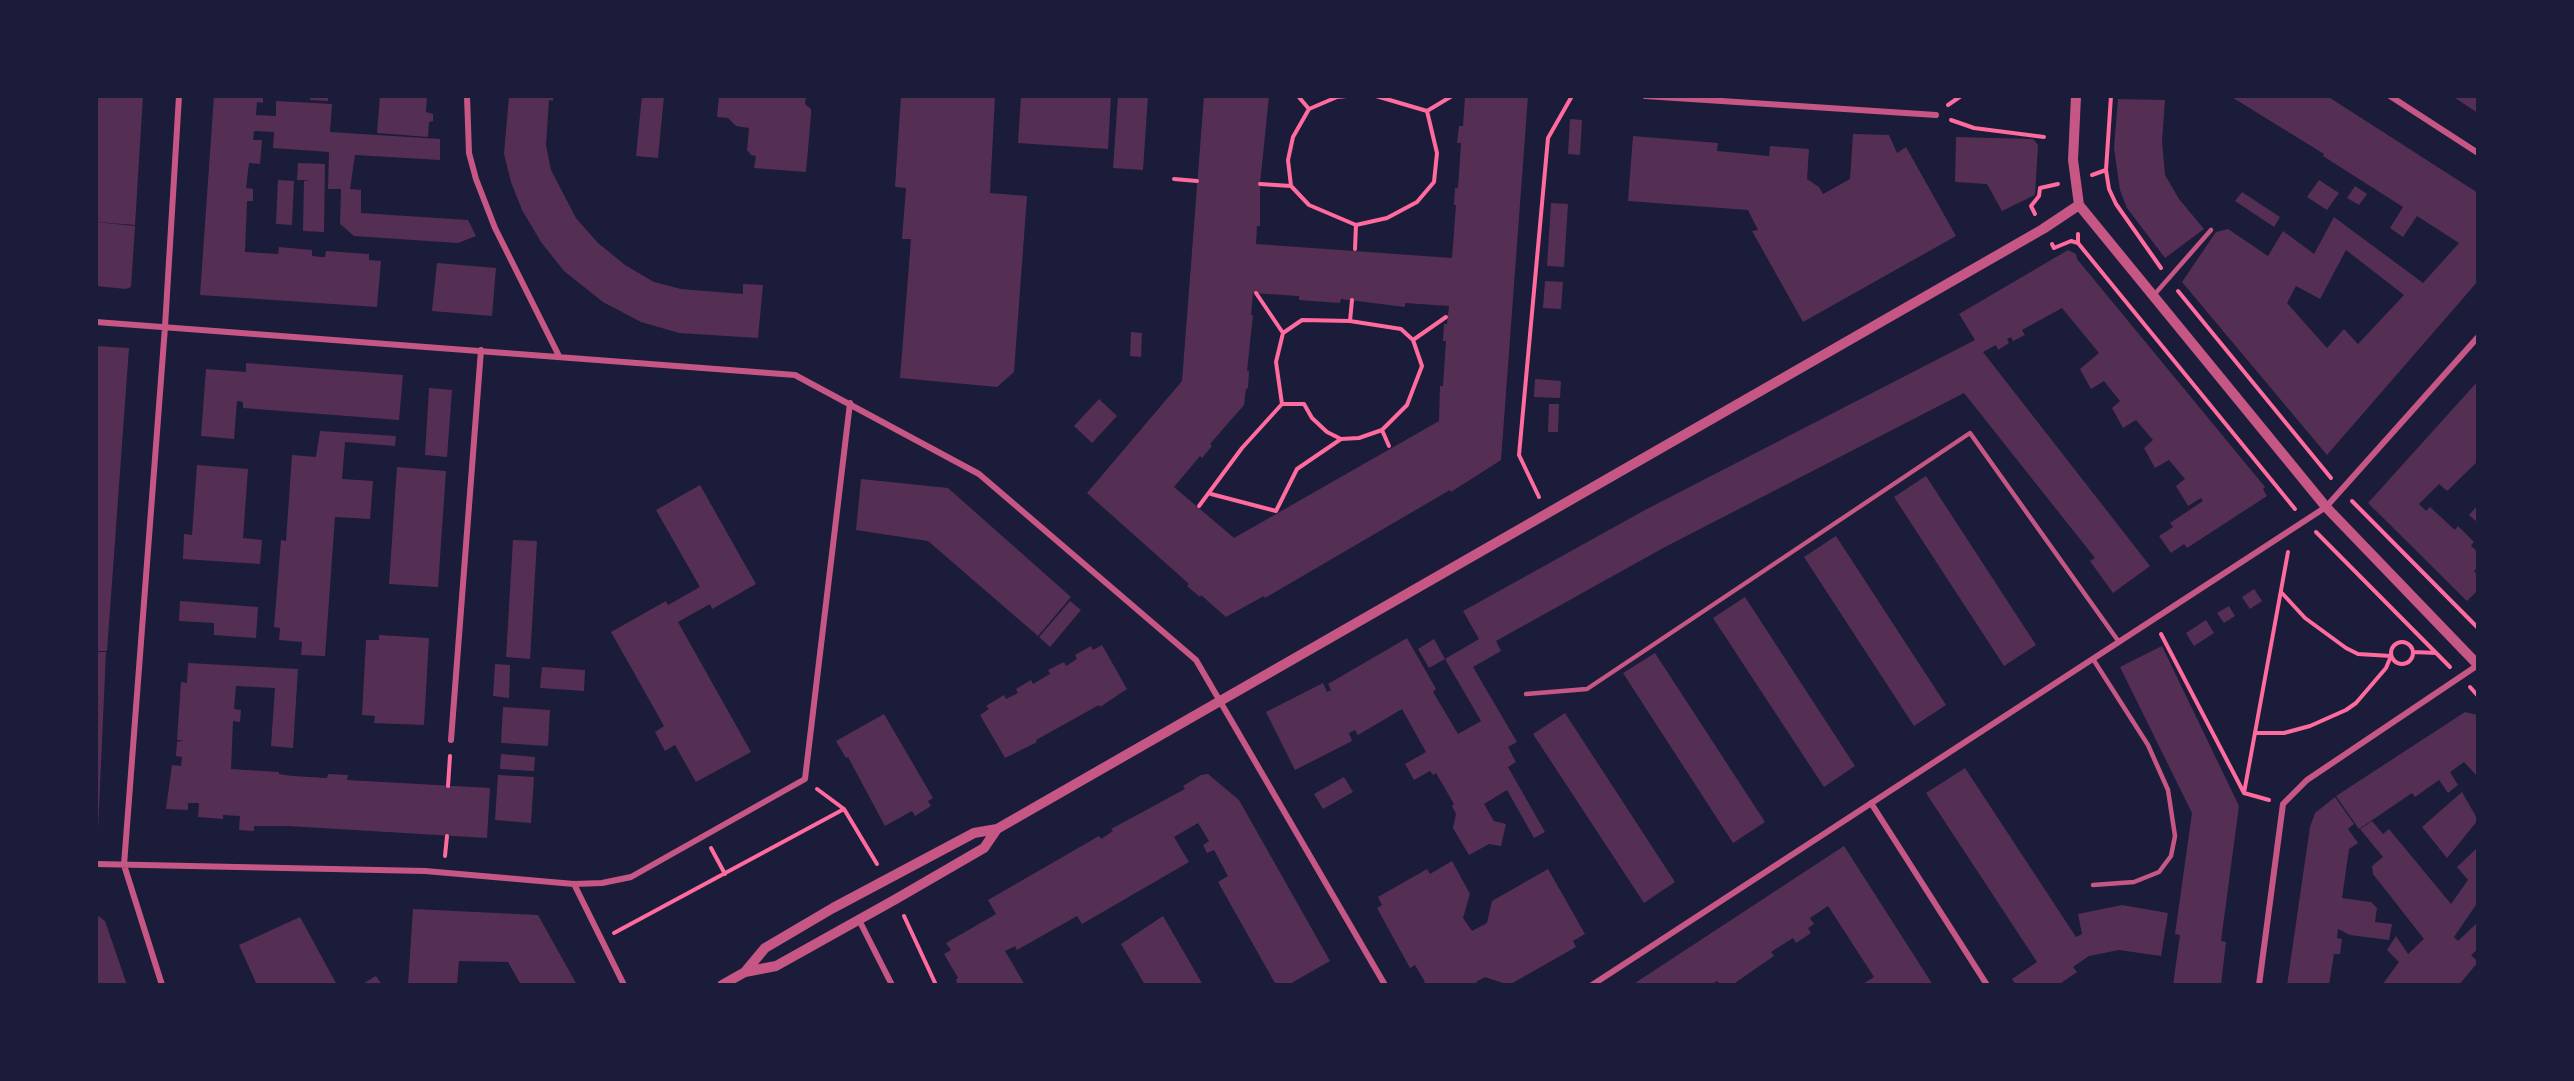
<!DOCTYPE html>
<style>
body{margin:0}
#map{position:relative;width:2574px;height:1081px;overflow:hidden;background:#1b1b3a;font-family:"Titillium Web",sans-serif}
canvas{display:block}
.frame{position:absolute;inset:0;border:98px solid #1b1b3a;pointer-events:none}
</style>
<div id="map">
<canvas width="2574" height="1081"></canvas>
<div class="frame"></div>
</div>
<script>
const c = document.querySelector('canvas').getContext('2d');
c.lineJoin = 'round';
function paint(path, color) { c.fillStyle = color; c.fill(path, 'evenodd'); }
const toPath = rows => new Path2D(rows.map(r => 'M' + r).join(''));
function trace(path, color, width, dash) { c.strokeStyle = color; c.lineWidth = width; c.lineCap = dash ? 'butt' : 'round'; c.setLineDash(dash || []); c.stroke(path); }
const building = toPath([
 [96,96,143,96,135,225,98,222],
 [214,96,263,96,263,103,257,102,256,115,276,116,276,101,332,104,330,132,440,139,440,160,355,155,350,189,361,190,361,213,468,220,476,236,458,243,354,236,340,224,341,189,328,189,329,152,273,148,274,132,254,131,253,140,262,140,260,164,249,163,246,188,253,189,253,201,247,201,245,252,278,254,279,247,312,250,312,256,321,257,325,257,326,251,369,254,369,260,381,261,377,307,200,295],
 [310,96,328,96,328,101,310,100],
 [380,96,427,96,426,112,433,114,433,121,429,122,428,137,377,133],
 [553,96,553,101,549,100,546,145,551,170,576,218,598,243,625,265,654,282,681,289,743,294,743,284,763,285,758,338,679,333,641,322,603,302,564,271,541,242,522,210,511,182,504,154,509,97],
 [642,96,664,96,658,158,636,156],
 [719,96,806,96,805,104,811,109,811,115,806,172,754,168,756,156,751,155,747,150,749,128,736,126,728,118,717,117],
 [901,96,995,96,990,193,1027,196,1014,372,997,387,900,378,911,239,902,239,906,188,895,187],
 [1021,96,1111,96,1108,149,1018,143],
 [1118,96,1148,96,1143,170,1113,168],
 [1204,96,1269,96,1260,184,1260,226,1257,226,1256,244,1452,258,1456,205,1454,205,1455,188,1458,188,1461,143,1457,143,1459,126,1463,126,1465,96,1528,96,1501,460,1451,492,1450,490,1265,598,1264,596,1226,617,1201,595,1200,597,1187,586,1189,584,1087,493,1182,381],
 [1253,293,1299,296,1299,300,1340,303,1341,299,1405,307,1405,303,1449,306,1447,324,1444,324,1443,341,1446,341,1443,386,1440,386,1439,421,1234,538,1174,487,1200,456,1202,458,1212,446,1210,444,1244,405,1246,388,1248,389,1249,371,1247,371,1253,315,1251,315],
 [2230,96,2327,96,2478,193,2478,281,2327,455,2182,282,2216,232,2228,229,2268,256,2283,231,2314,254,2334,217,2423,283,2459,243,2417,216,2403,237,2390,228,2403,207,2323,156,2324,154],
 [2346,250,2404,295,2358,344,2344,329,2327,348,2287,303,2296,286,2320,299],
 [2452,96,2478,96,2478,114,2475,111],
 [2118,99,2165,100,2162,141,2165,175,2179,199,2204,229,2165,258,2127,208,2120,190,2114,148],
 [1570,119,1582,120,1580,155,1568,154],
 [1853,134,1889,135,1897,153,1906,147,1956,236,1803,322,1752,231,1758,230,1748,210,1628,201,1633,136,1718,143,1717,151,1769,156,1770,146,1809,149,1807,179,1819,187,1823,194,1850,179],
 [1956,137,2033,139,2038,145,2035,195,2002,211,1987,184,1955,182],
 [298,163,325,164,324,232,303,231,304,181,311,180,297,180],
 [278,180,294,181,292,225,276,224],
 [2319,180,2339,193,2327,210,2307,197],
 [2355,186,2367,194,2359,205,2347,198],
 [2242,192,2280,217,2274,227,2235,201],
 [1551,203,1568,204,1564,267,1547,266],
 [96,222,135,226,131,287,126,289,96,286],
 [2068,250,2076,254,2077,259,2265,487,2263,489,2267,496,2187,548,2184,544,2171,553,2159,536,2173,527,2170,523,2203,501,2201,498,2188,506,2176,486,2185,479,2169,460,2155,468,2144,448,2153,440,2136,420,2123,428,2112,408,2120,401,2104,381,2091,389,2080,369,2099,353,2062,308,2022,330,2025,335,2013,341,2011,337,2007,339,2009,343,1998,350,1996,345,1983,352,2150,566,2113,593,2090,561,2095,558,1964,393,1665,547,1496,641,1501,651,1473,667,1517,742,1508,747,1516,762,1508,767,1545,832,1534,838,1507,790,1484,804,1494,821,1506,824,1501,846,1489,844,1469,855,1453,828,1456,814,1452,806,1454,804,1436,773,1433,775,1430,771,1414,780,1405,764,1426,752,1402,709,1358,735,1355,730,1349,733,1352,741,1295,770,1266,712,1323,683,1327,692,1331,690,1328,684,1407,638,1436,689,1433,692,1458,734,1481,721,1445,659,1429,668,1418,649,1434,639,1445,659,1479,639,1463,611,1645,510,1975,340,1959,314],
 [437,263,496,268,492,316,432,311],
 [1545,281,1563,282,1561,309,1543,308],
 [1131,332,1142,333,1141,357,1130,356],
 [96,346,129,348,107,651,96,651],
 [246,363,403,375,399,420,243,408,243,402,237,401,234,439,201,436,206,369,246,372],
 [1535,379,1561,381,1560,398,1534,397],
 [2478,381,2478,461,2447,491,2439,484,2419,504,2426,511,2430,507,2455,530,2458,526,2474,542,2471,546,2478,552,2478,567,2474,571,2478,575,2478,590,2467,601,2368,503],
 [429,388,452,390,447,457,425,455],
 [1099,399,1117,416,1092,443,1074,426],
 [1549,404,1559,404,1558,432,1548,432],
 [320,431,396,436,395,446,345,442,342,479,373,481,370,519,335,517,325,656,301,655,302,642,279,640,280,628,274,627,281,540,286,541,292,455,316,457],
 [197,465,248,469,243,538,262,540,260,564,183,559,184,534,192,535],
 [397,467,446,471,438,587,389,584],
 [1926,476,2036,645,2004,666,1894,497],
 [861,479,948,488,1071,597,1038,636,928,541,856,530],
 [700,485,756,584,712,609,710,604,678,622,751,752,696,782,675,745,665,751,655,732,664,726,611,632,666,601,668,605,700,587,656,510],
 [2478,505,2478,523,2469,515],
 [1836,536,1946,705,1914,726,1804,557],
 [513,540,537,541,530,659,506,657],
 [2254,589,2262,601,2250,609,2242,597],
 [1745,597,1855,766,1824,787,1713,618],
 [180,601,258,607,256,638,214,635,214,623,179,621],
 [1070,601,1081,610,1050,647,1039,637],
 [2229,606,2235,616,2224,623,2217,613],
 [2206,620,2214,633,2194,646,2186,633],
 [379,635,429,638,424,725,374,723,375,716,362,715,366,640,379,640],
 [1102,645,1127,689,1100,707,1099,705,1036,740,1037,742,1005,758,980,715,989,709,986,706,1004,695,1006,699,1018,693,1016,689,1031,680,1033,684,1050,674,1048,670,1064,662,1066,666,1077,659,1075,655,1091,646,1093,650],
 [2162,646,2239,806,2221,941,2226,942,2221,985,2173,985,2180,935,2175,934,2192,813,2120,667],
 [96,652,106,652,98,830,96,830],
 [1655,653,1765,822,1733,843,1623,673],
 [188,663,298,669,293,748,271,746,275,688,236,686,234,709,241,710,240,722,233,721,231,769,279,772,279,774,292,776,327,778,328,774,348,775,347,780,490,788,487,838,288,826,254,826,254,831,239,830,240,816,223,815,223,819,198,817,199,803,188,803,188,810,166,809,172,765,181,766,182,757,176,756,177,742,183,740,177,740,181,682,187,683],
 [495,664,510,665,509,698,493,696],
 [542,667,585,670,584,691,540,688],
 [503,707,550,710,548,746,501,743],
 [2465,712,2478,715,2478,777,2464,762,2450,772,2458,785,2448,793,2439,780,2415,797,2412,793,2359,829,2336,796],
 [1565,713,1675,882,1644,903,1533,734],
 [884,714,933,798,928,801,931,806,915,816,912,811,885,826,848,757,846,758,836,741],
 [501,754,535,757,534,771,500,769],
 [1965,768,2076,937,2082,934,2078,914,2122,905,2168,913,2161,956,2119,950,2089,956,2073,967,2077,972,2058,985,2016,985,2012,979,2037,962,1926,793],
 [1208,774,1239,800,1330,961,1288,985,1276,985,1218,882,1228,876,1214,850,1207,853,1203,845,1209,841,1198,823,1174,837,1189,862,1082,924,1077,916,1017,950,1015,946,1005,951,1025,985,958,985,956,980,958,978,944,954,951,950,946,943,996,914,988,900,1099,836,1101,839,1113,831,1111,829,1185,789,1183,786,1201,775],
 [498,775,534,777,531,823,495,820],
 [1344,777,1353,792,1323,809,1314,794],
 [2462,792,2478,820,2447,858,2422,827],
 [2335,797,2354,824,2348,829,2358,843,2349,849,2342,898,2371,902,2377,908,2375,922,2392,924,2389,940,2350,935,2338,929,2337,938,2342,939,2340,954,2334,954,2329,985,2287,985,2310,827,2315,813],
 [2372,821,2383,834,2389,829,2451,904,2468,880,2457,867,2478,847,2478,902,2454,937,2458,941,2478,922,2478,949,2471,955,2478,962,2459,985,2382,985,2399,962,2387,950,2396,936,2408,954,2424,939,2373,874,2372,866,2383,857,2360,829],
 [1844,846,1933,985,1861,985,1874,977,1828,906,1810,918,1814,924,1808,928,1811,933,1796,943,1793,938,1771,952,1774,956,1732,985,1720,985,1717,981,1711,985,1632,985],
 [1452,861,1470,894,1463,918,1472,931,1487,923,1492,901,1548,869,1585,934,1573,941,1576,947,1509,985,1485,977,1476,982,1478,985,1419,985,1425,982,1415,965,1410,968,1377,908,1382,905,1378,897,1427,869,1430,874],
 [413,909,538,915,577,985,521,985,508,962,459,961,457,985,408,985],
 [96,914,105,921,127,985,96,985],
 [1163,916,1203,985,1145,985,1121,944],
 [300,917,337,985,257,985,239,945],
 [376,976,382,985,361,985]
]);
const path = toPath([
 [1298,96,1309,109],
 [1347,96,1337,97,1309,109,1293,137,1288,160,1291,186,1309,205,1356,225,1387,218,1417,202,1434,182,1437,153,1427,111],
 [1376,96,1427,111,1452,96],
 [2111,96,2106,170,2109,189,2116,204,2161,268],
 [1948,105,1961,96],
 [1951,120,1974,128,2044,137],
 [2092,175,2106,170],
 [1174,179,1197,181],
 [1260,184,1291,186],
 [2035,214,2031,206,2039,196,2040,188,2058,184],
 [2078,234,2078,243,2295,509],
 [2052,244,2054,248,2071,241,2078,243],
 [1355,249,1356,225],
 [2178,291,2331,478],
 [1256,293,1283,333],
 [1350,321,1352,300],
 [1413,340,1446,317],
 [1282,404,1304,404,1312,418,1327,432,1341,439],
 [1382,430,1389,446],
 [1539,497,1519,455,1548,138,1572,96],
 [2352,501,2478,628],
 [1199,506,1242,448,1282,404,1276,362,1283,333,1302,320,1350,321,1401,329,1413,340,1422,366,1407,405,1382,430,1359,438,1341,439,1297,469,1276,511,1211,494],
 [2316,532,2450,667],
 [2161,634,2244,793,2269,800],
 '2391 653a11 11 0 1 1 22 0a11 11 0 1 1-22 0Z',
 [2414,652,2436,653],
 [2470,687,2478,696],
 [2255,733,2284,733,2310,726,2346,710,2356,703,2386,668,2391,656,2358,654,2346,648,2305,618,2281,592],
 [448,786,450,756],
 [817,789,844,809,877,864],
 [2244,793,2288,552],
 [711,848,725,874],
 [445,856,447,836],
 [904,916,936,985],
 [614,933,844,809]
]);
const service = toPath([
 [2154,295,2211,230],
 [2093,659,2148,745,2168,790,2175,836,2171,856,2159,872,2134,882,2093,885],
 [1526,694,1587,689,1970,433,2119,642]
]);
const minor = toPath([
 [467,96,469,153,476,179,495,228,559,356],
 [1645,96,1936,115],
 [2390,96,2478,153],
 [96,322,795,375,979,474,1196,660,1385,985],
 [451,740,481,350],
 [1871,803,1987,985],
 [96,864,425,871,574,884,602,883,631,877,805,779,850,403],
 [574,884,624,985],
 [859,920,892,985],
 [162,985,124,865,165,327,179,96],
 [1592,985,2326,507,2478,337],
 [2259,985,2283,804,2307,780,2478,665]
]);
const tertiary = toPath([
 [2076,96,2073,160,2079,205,2326,507,2478,665],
 [745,972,765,948,833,908,974,833,997,829,2043,229,2079,205],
 [722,985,745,972,776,966,896,899,984,848,997,829]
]);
paint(building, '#542f53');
trace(path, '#ff6b9d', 4);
trace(service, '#c65784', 4.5);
trace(minor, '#c65784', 6);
trace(tertiary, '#c65784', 10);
</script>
